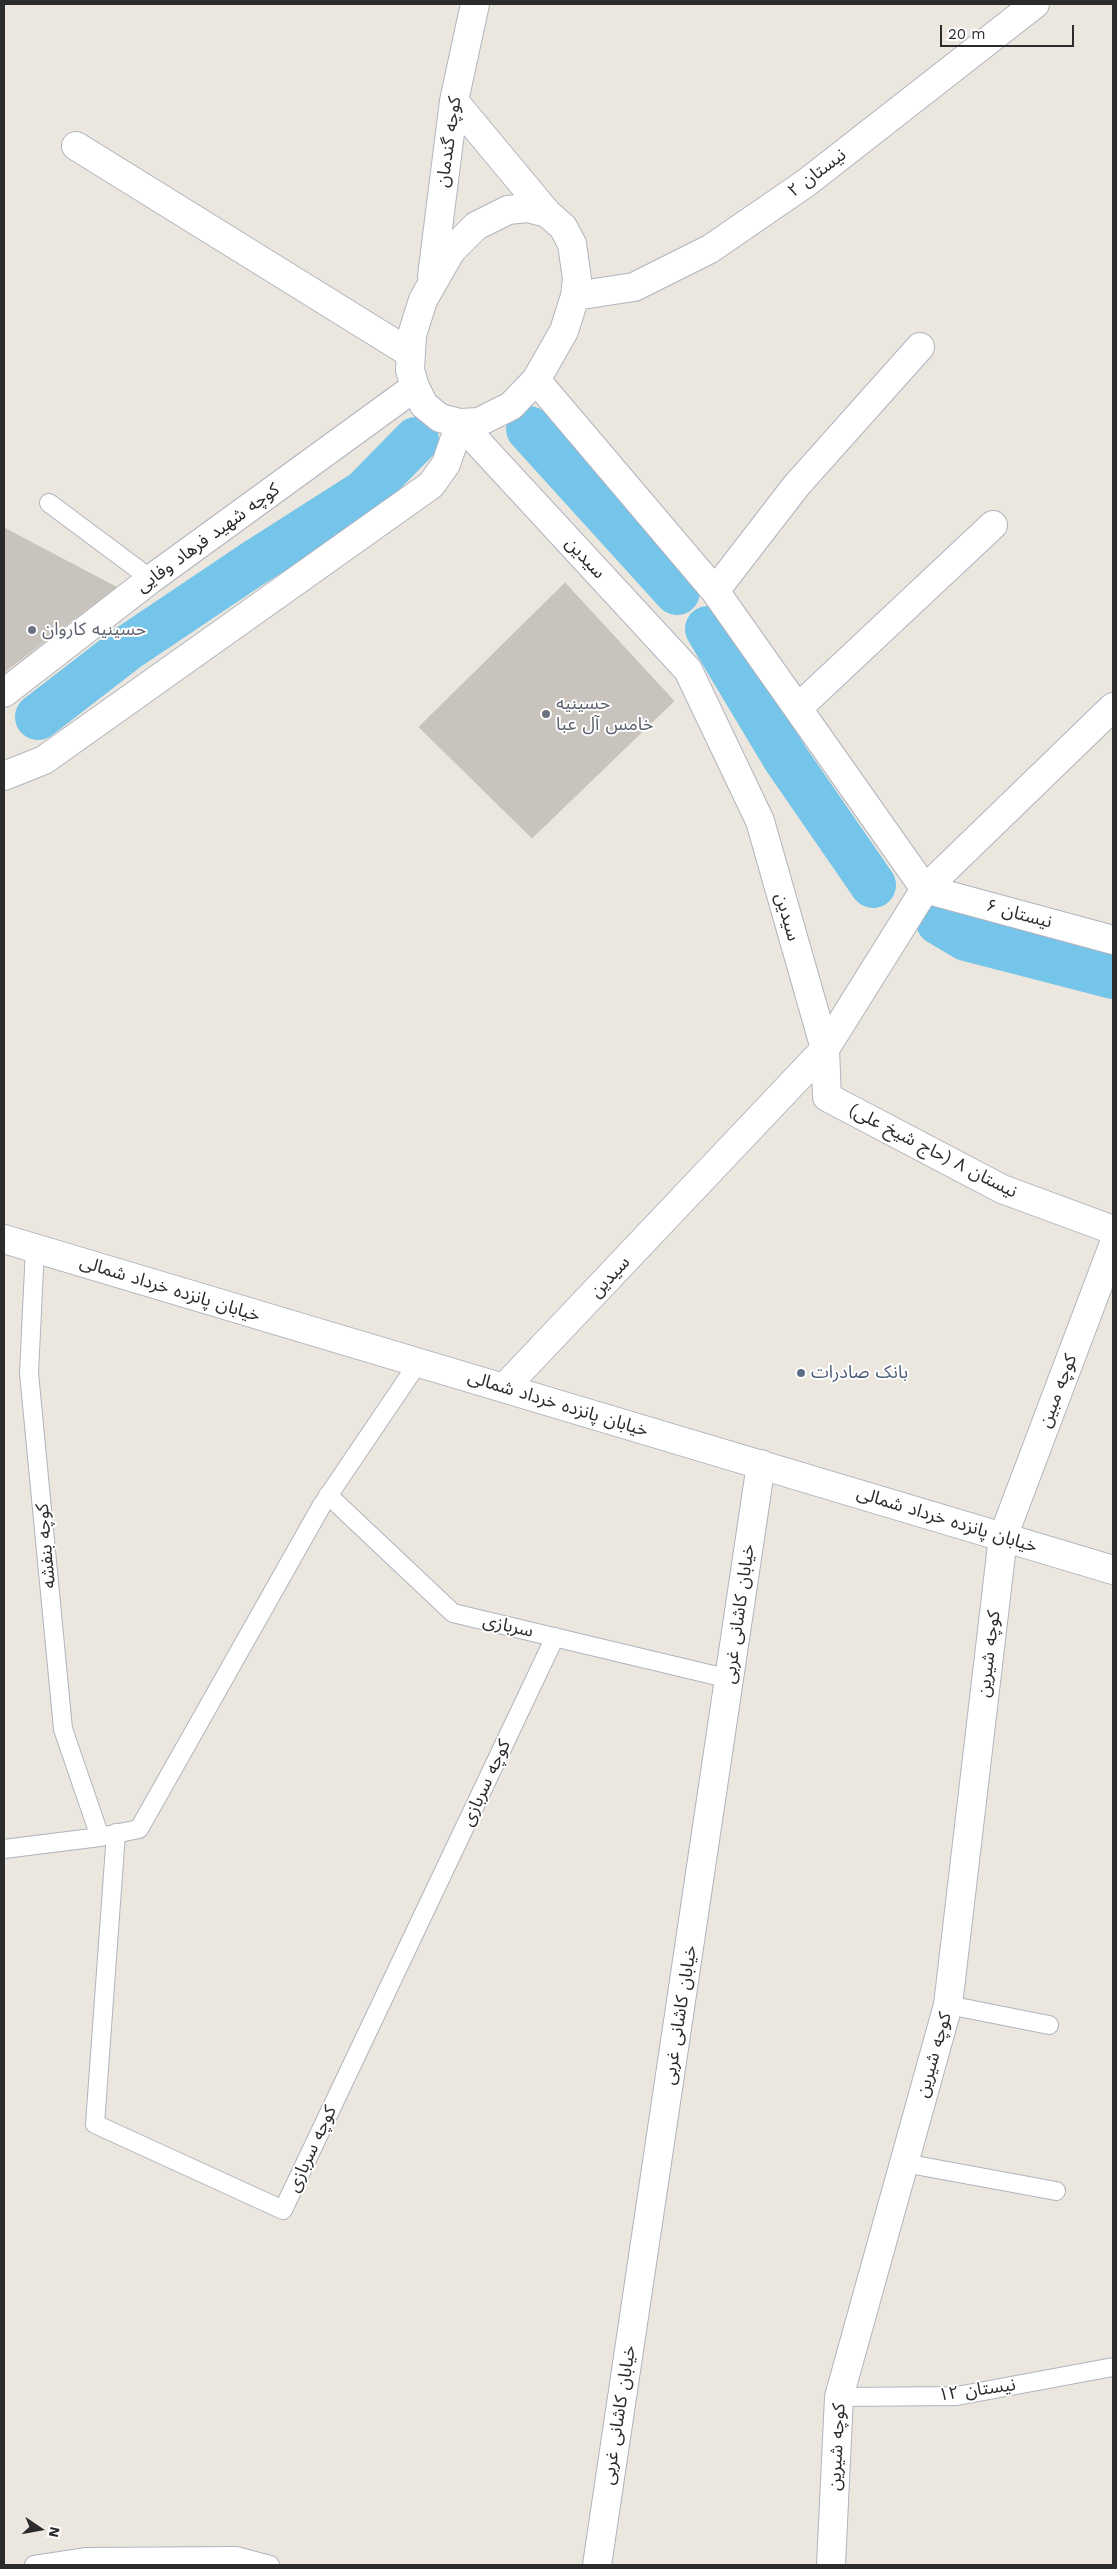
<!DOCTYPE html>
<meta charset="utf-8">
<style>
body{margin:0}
#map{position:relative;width:1117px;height:2569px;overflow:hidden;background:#ece7de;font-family:"Work Sans",sans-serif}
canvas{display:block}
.frame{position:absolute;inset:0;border:5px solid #2b2b2b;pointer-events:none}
.north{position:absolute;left:15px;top:2504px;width:50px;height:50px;-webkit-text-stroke:4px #fff;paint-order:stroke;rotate:102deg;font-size:14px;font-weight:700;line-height:20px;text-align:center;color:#2b2b2b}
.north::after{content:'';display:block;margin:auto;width:18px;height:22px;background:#2b2b2b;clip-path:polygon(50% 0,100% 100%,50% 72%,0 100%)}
.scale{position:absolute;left:940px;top:25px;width:134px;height:22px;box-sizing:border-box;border:2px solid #2b2b2b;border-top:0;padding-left:6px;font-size:15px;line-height:18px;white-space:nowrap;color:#2b2b2b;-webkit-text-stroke:4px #fff;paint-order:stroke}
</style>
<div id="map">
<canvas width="1117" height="2569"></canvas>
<div class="frame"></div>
<div class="north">N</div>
<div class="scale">20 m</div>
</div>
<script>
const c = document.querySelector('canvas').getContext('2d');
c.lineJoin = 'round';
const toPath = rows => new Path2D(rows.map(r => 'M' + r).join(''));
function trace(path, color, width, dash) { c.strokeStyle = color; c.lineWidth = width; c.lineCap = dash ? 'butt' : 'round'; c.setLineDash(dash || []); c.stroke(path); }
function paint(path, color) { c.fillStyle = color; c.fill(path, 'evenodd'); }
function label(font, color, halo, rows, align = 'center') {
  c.font = font + ' "Work Sans","Noto Sans Arabic",sans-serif'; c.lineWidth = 4; c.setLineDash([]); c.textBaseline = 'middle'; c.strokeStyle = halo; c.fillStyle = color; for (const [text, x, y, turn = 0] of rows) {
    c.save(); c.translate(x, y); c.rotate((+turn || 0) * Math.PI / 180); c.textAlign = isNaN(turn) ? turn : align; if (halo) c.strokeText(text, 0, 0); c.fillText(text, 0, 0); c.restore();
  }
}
const canal = toPath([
 [529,429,677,592],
 [708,629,786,759,873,885],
 [38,717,126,649,251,565,364,493,416,440],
 [939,922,966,938,1113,976]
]);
const building = toPath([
 [4,528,116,587,4,672,4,528],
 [565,583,674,701,532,838,419,727,565,583]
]);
const service = toPath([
 [49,503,151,579],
 [35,1248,29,1373,63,1729,100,1837],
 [328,1495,453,1613,730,1679],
 [116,1833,95,2124,283,2210,555,1637],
 [4,1849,100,1837,139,1829,322,1505,418,1363],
 [948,2005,1049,2025],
 [904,2163,1056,2191],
 [839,2397,957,2396,1113,2367],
 [34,2565,87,2557,236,2556,270,2565]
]);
const minor = toPath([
 [454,101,547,213],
 [76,146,410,353],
 [527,208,547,213,563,227,572,244,577,279,575,296,564,331,536,380,511,406,479,422,460,423,440,418,424,405,415,387,410,370,412,335,423,300,451,251,476,226,508,210,527,208],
 [432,276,454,101,475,4],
 [575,296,634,287,710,249,806,183,1035,4],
 [536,380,715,591,925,889,825,1049,827,1097,1002,1189,1113,1230],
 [715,591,796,486,920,347],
 [4,693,151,579,415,387],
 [798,708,993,525],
 [4,776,44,760,431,485,446,464,460,423,688,670,760,821,825,1049,504,1388],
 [925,889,1113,707],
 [925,889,1113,940],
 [831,2565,839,2397,948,2005,1003,1537,1113,1246]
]);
const tertiary = toPath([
 [4,1239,1113,1570],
 [597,2565,761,1464]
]);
const markers = [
 [32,630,5,"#6b7280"],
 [546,714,5,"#6b7280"],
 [801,1373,5,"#5c6f8a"]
];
const streetNames = [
 ["کوچه گندمان",449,142,-82],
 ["نیستان ۲",817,173,-37],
 ["کوچه شهید فرهاد وفایی",208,538,-36],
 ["سیدین",585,558,47],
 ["نیستان ۶",1019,914,15],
 ["سیدین",787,917,74],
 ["نیستان ۸ (حاج شیخ علی)",933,1151,27],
 ["سیدین",610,1277,-47],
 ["خیابان پانزده خرداد شمالی",170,1289,17],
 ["کوچه مبین",1058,1391,-69],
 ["خیابان پانزده خرداد شمالی",558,1404,17],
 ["خیابان پانزده خرداد شمالی",947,1520,17],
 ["کوچه بنفشه",46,1546,-95],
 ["خیابان کاشانی غربی",739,1614,-82],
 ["سربازی",508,1626,13],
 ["کوچه شیرین",989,1654,-83],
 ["کوچه سربازی",486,1783,-65],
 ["خیابان کاشانی غربی",680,2015,-81],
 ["کوچه شیرین",934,2055,-74],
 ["کوچه سربازی",312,2149,-65],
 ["نیستان ۱۲",977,2390,-8],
 ["خیابان کاشانی غربی",619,2415,-81],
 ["کوچه شیرین",837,2447,-87]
];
const worshipNames = [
 ["حسینیه کاروان",42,630],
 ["حسینیه",556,704],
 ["خامس آل عبا",556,725]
];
const serviceNames = [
 ["بانک صادرات",811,1373]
];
trace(canal, '#75c5ea', 46);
paint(building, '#c8c3bd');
trace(building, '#c8c3b7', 1);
trace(service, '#b1b3be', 20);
trace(minor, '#b1b3be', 30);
trace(tertiary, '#b1b3be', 30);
trace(service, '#fff', 18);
trace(minor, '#fff', 28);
trace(tertiary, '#fff', 28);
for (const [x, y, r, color] of markers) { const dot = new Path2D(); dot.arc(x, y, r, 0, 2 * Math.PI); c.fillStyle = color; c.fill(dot); trace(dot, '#fff', 2); }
label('18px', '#2b2b2b', '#fff', streetNames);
label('18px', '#5b616d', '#fff', worshipNames, 'left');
label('18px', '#4e5e75', '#fff', serviceNames, 'left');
</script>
